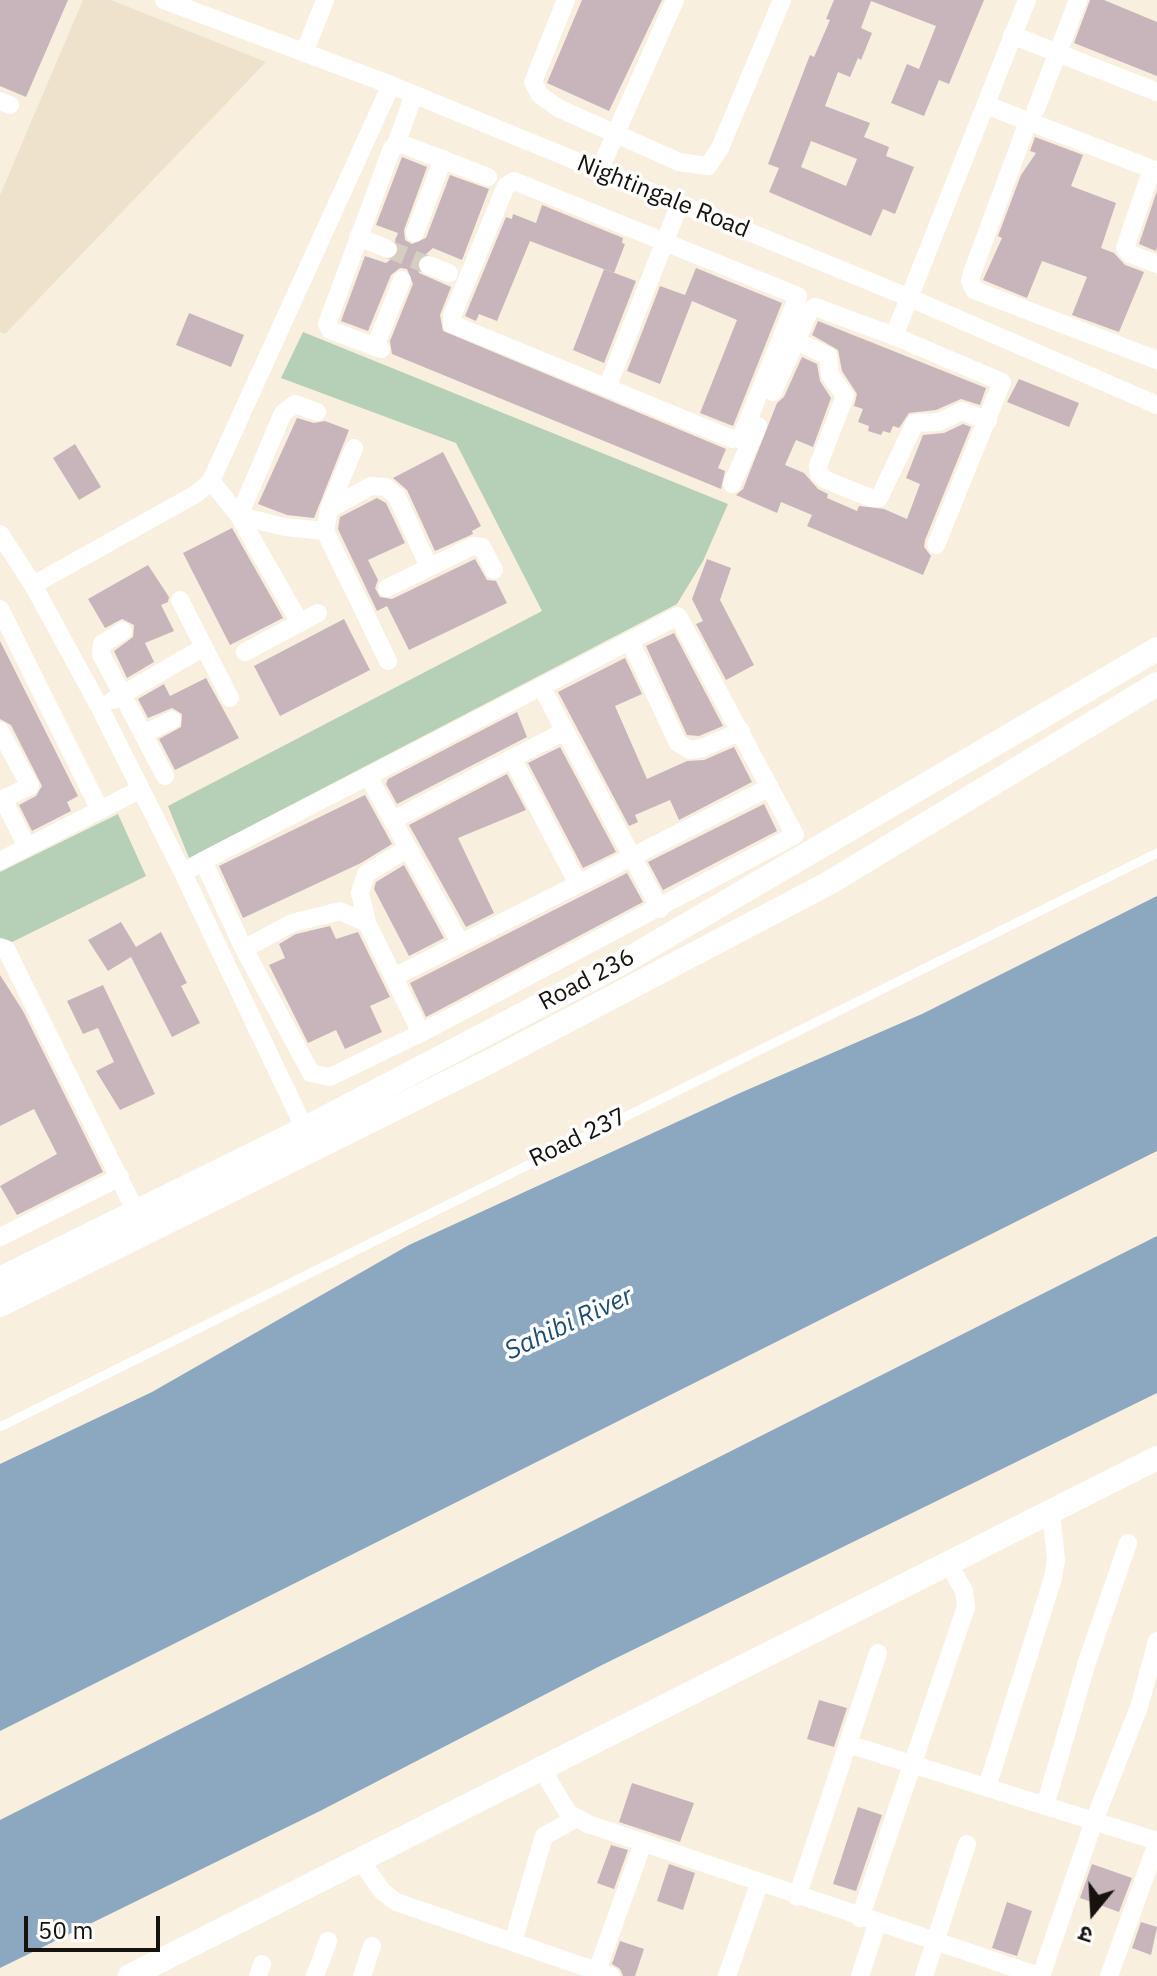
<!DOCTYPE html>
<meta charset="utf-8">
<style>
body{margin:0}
#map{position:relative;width:1157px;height:1976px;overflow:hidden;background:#f8efdf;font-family:"IBM Plex Sans","Noto Sans Devanagari",sans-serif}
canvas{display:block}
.north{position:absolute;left:1053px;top:1872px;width:80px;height:80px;-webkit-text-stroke:6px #fff;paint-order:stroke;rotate:198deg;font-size:22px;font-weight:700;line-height:32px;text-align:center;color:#16130e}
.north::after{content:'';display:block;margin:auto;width:28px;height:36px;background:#16130e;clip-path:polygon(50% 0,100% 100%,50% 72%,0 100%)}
.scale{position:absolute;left:24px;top:1916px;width:136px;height:36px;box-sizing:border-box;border:4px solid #16130e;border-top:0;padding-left:10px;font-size:24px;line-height:28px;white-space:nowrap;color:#16130e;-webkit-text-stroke:6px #fff;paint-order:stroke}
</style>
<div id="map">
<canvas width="1157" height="1976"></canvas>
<div class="north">उ</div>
<div class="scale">50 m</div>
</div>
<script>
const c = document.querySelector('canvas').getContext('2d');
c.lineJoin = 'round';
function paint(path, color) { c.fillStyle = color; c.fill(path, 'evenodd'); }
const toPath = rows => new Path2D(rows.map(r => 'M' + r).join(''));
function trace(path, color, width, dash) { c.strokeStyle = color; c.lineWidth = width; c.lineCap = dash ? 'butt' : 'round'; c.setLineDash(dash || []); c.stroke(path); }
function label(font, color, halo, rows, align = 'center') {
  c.font = font + ' "IBM Plex Sans",sans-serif'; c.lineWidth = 7; c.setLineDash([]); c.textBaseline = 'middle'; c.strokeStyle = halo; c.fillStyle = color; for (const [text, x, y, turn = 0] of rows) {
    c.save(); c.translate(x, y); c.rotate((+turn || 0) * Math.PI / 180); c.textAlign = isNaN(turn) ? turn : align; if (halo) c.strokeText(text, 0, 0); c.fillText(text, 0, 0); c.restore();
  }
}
const built = toPath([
 [83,0,111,0,266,62,5,334,0,332,0,195]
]);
const green = toPath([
 [303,332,728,504,703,561,677,604,189,858,168,806,542,611,456,443,281,378],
 [118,814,146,876,0,948,0,872]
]);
const water = toPath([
 [1157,896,1157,1151,0,1731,0,1464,152,1392,409,1245,740,1093,922,1014],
 [1157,1236,1157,1393,602,1665,320,1811,0,1968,0,1820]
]);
const building = toPath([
 [0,0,68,0,26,97,0,86],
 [582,0,662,0,609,111,547,83],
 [834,0,984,0,949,84,939,80,924,116,891,103,907,64,919,69,936,26,871,1,861,28,872,33,861,60,858,58,850,77,838,72,825,106,870,123,864,137,889,147,886,156,914,167,895,214,883,209,871,236,769,192,779,168,768,164,810,55,814,57,830,20,826,19],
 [811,141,857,159,846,186,801,167],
 [1090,0,1104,0,1157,22,1157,76,1074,43],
 [1035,137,1083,155,1071,186,1116,203,1101,248,1114,253,1125,265,1144,272,1119,332,1072,315,1087,277,1042,261,1027,298,983,280,1002,238,998,236,1021,175,1036,153,1030,151],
 [402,157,427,167,404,230,405,240,412,244,426,238,450,175,489,189,462,260,433,248,417,262,419,273,451,287,440,315,443,331,726,449,718,468,725,471,721,489,392,354,390,341,413,284,407,269,400,268,391,275,368,331,341,321,365,256,386,263,399,253,395,240,398,233,376,225],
 [1157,191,1157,247,1156,251,1139,244],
 [542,205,623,238,622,243,625,244,614,273,530,241,497,321,479,314,476,321,465,316,506,217,512,219,513,214,536,223],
 [696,268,782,303,733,426,700,413,737,320,692,301,660,384,627,371,660,286,685,295],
 [604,269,636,281,604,363,573,350],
 [189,313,244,335,231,367,176,345],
 [818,321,986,388,980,405,961,399,936,410,909,413,899,428,893,426,890,433,883,431,881,435,868,431,869,426,858,422,863,409,854,406,857,394,842,371,838,350,812,335],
 [802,357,817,364,820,381,831,398,813,447,796,440,785,465,804,473,818,489,828,494,827,498,857,511,859,506,884,509,907,519,920,484,906,478,923,435,944,433,963,424,971,427,925,540,924,547,931,556,923,575,807,526,812,515,781,502,777,513,736,495,743,489,777,403,784,397],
 [1019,379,1079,403,1069,427,1007,402],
 [297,418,314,423,325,421,349,430,314,518,287,515,258,504],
 [75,444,101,487,79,500,53,458],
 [443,452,481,526,472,531,473,534,435,551,407,490,393,478],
 [377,498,386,503,405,543,368,560,378,580,375,588,380,597,392,599,475,559,487,580,496,581,507,603,409,650,387,606,377,611,338,529,340,517],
 [232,528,283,618,230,645,183,553],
 [707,559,731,568,720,600,754,665,726,680,696,624,703,621,692,599],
 [148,565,169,597,168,602,161,605,174,631,145,643,154,662,127,678,114,651,133,637,134,625,122,619,105,628,88,599],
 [344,619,370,670,280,716,254,666],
 [674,633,723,726,699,736,687,735,646,646],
 [0,641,78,796,67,802,71,811,32,831,19,805,36,796,42,786,11,725,0,719],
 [625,658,642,694,615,706,647,779,687,761,704,760,734,747,752,782,679,820,670,800,635,815,638,822,629,826,558,692],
 [206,678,239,738,175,770,159,739,181,727,182,714,172,708,148,718,138,699,164,684,170,696],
 [517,712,527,737,397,804,386,784,388,779],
 [560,747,616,852,583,868,528,763],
 [507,774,526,810,458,838,494,913,466,927,409,825],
 [365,795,392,844,361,863,243,918,219,866],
 [764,804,777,831,663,890,648,862],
 [404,865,444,938,409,956,374,889,376,882],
 [627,873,643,902,426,1017,410,983],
 [121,922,136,947,161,932,187,983,181,986,200,1023,172,1037,131,957,108,971,88,940],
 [330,926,336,939,358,932,390,997,370,1006,382,1032,345,1049,336,1030,308,1043,269,965,285,958,279,944,296,934],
 [0,975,23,1011,103,1172,17,1215,0,1186,57,1154,34,1109,0,1126],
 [103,985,155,1094,120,1110,96,1071,114,1062,98,1028,83,1034,67,1001],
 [819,1700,847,1708,834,1747,807,1739],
 [632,1783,694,1803,680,1842,619,1822],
 [858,1807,882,1815,856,1891,833,1884],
 [611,1845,628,1850,614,1889,597,1883],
 [669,1864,695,1873,683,1910,657,1901],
 [1092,1864,1132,1878,1119,1912,1080,1898],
 [1007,1902,1032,1911,1017,1956,992,1948],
 [1141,1922,1157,1927,1151,1955,1132,1948],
 [620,1941,644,1949,635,1976,623,1976,620,1969,612,1964]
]);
const streetTunnel = toPath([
 [388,249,428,265]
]);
const lane = toPath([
 [0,1427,1157,853]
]);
const street = toPath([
 [164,0,391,85,910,298,1157,405],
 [566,0,533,82,540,95,558,108,679,162,708,166,720,148,782,0],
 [1012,35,1157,92],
 [305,51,325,0],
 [0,101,10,105],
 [986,105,1157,171],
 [1036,109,1078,0],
 [1028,122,972,273,970,281,974,290,1157,360],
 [396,144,414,95],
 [1152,169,1125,248,1130,254,1157,264],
 [599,171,675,0],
 [514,181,798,296,741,438,732,439,452,324,452,316,506,186,514,181],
 [415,233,443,159],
 [358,237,388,249],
 [428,265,449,273],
 [894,336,1002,382,936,545],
 [796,341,828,356,830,375,845,396,818,466,819,474,826,480,871,498,879,498,915,423,939,422,962,411,988,421],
 [375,347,402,280],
 [381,349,330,330,327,324,392,148,402,144,488,177],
 [607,388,680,203],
 [773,392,810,310,815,307,894,336,1027,0],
 [211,481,239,516,300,623],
 [732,484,758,426],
 [329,509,354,448],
 [239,516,283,413,295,404,317,412],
 [239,516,285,527,325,531],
 [0,534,33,585,99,706,183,873,310,1140],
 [33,585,196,494,211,481,391,85],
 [387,588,473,546,482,547,494,570],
 [180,600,230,698],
 [0,609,100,810],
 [123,631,102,644,101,654,165,776],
 [630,641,678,743,690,750,702,748,741,731],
 [245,652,318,613],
 [388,661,325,531,329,509,371,486,385,487,396,495,429,567],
 [542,688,660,909],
 [113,700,204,647],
 [0,731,30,786,3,799,27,847],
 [143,734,172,720],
 [512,758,578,884],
 [368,776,460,942],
 [393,820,565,731],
 [0,861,141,789],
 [183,873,203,861,678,616,795,835,421,1033,367,923,340,911,292,923,244,949,203,861],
 [367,923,360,893,366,874,408,848],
 [0,947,6,949,136,1212],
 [244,949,311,1073,330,1077,421,1033],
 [394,977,770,787],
 [0,1237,120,1177],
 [848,1744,1157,1841],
 [542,1769,568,1813,588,1824,1039,1976],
 [987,1787,1053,1578,1056,1560,1051,1511],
 [1045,1806,1087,1662,1128,1543],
 [361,1861,382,1891,396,1902,611,1976],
 [797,1897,878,1653],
 [860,1918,966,1607,964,1591,948,1563],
 [513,1942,544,1836,575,1819],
 [597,1971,643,1843],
 [258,1976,262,1964],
 [315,1976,328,1941],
 [362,1976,372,1946],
 [727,1976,759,1884],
 [860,1976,877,1924],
 [924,1976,967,1844],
 [1041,1976,1094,1821,1139,1707,1157,1641],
 [1109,1976,1157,1843]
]);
const secondary = toPath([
 [0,1279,304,1129,625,961,1157,649],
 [0,1305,491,1061,829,883,1157,684],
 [130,1976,1157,1458]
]);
const streetNames = [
 ["Nightingale Road",663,197,22],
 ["Road 236",587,980,-28],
 ["Road 237",578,1138,-26]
];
const waterNames = [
 ["Sahibi River",569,1324,-25]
];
paint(built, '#efe2cc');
paint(green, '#b5d0b6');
paint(water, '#8ba8c0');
paint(building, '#c8b5bc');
trace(streetTunnel, '#d6cec0', 18, [18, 9]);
trace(lane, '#fff', 9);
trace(street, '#fff', 18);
trace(secondary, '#fff', 24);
label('24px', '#16130e', '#fff', streetNames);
label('italic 26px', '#1e4d6f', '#fff', waterNames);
</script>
